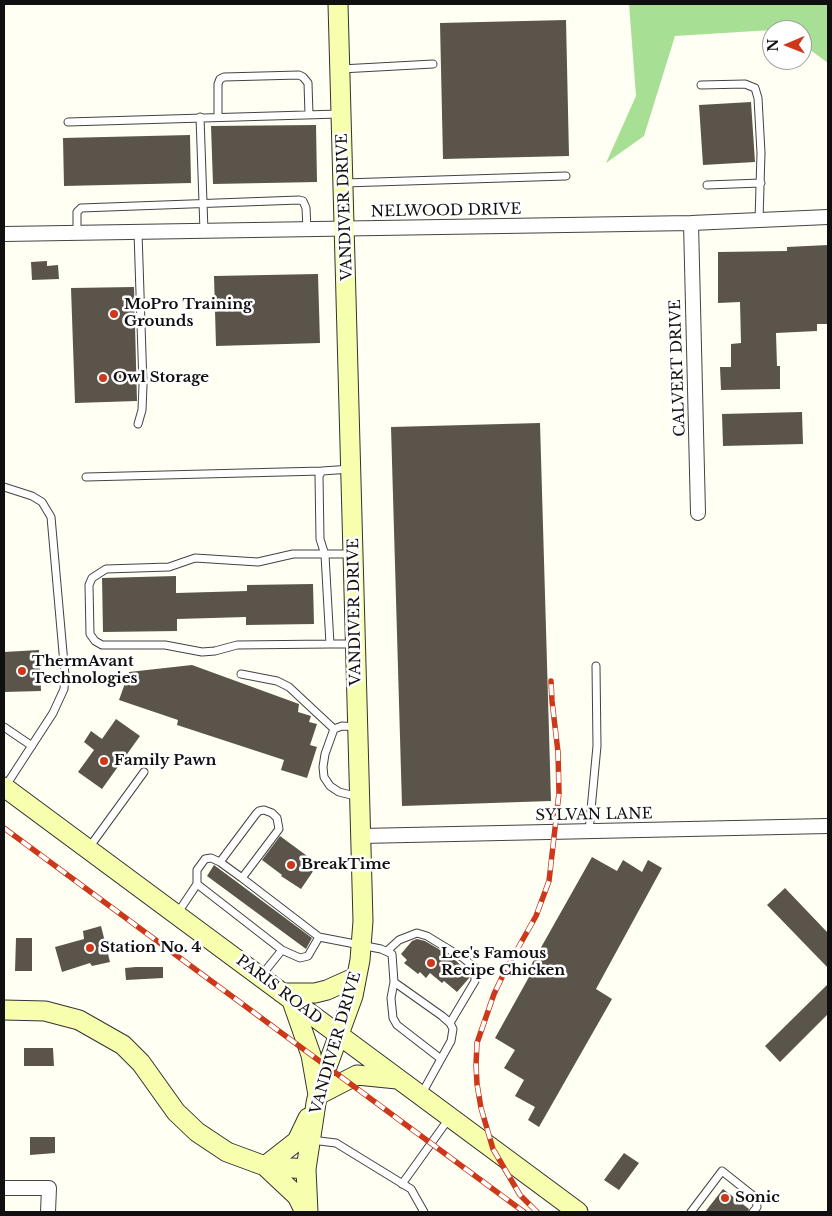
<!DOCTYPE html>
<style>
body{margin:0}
#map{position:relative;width:832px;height:1216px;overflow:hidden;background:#fffff3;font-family:"Libre Baskerville",serif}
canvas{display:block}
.frame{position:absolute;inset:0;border:5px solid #101010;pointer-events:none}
.north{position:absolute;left:762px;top:20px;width:50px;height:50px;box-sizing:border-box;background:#fff;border:1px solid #9f9f9f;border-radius:50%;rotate:269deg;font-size:14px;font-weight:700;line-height:20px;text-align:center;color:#101010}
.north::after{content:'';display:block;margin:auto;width:18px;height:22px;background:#cd381a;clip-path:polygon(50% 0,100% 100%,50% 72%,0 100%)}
</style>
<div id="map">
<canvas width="832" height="1216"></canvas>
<div class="frame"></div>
<div class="north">N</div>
</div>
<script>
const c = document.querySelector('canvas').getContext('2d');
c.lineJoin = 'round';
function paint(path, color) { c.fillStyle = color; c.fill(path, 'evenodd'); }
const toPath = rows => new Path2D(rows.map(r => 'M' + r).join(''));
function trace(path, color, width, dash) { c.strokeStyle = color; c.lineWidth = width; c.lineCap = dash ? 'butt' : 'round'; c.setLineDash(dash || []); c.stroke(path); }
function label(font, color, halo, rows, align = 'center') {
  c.font = font + ' "Libre Baskerville",serif'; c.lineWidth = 5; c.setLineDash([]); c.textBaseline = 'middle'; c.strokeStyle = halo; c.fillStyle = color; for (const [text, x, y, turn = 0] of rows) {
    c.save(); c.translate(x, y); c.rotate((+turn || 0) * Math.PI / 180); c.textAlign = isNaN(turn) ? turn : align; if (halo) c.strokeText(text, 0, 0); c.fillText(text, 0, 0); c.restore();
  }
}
const forest = toPath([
 [629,4,828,4,828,63,802,44,802,30,772,30,675,36,644,136,606,163,636,96]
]);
const building = toPath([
 [566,20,569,156,443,159,440,23],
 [751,102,755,162,703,165,699,105],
 [316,125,317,182,213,184,211,126],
 [190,135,191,183,64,186,63,138],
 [828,245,828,324,817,324,817,331,776,333,777,366,780,366,780,389,721,390,720,367,731,367,731,344,741,343,740,302,718,303,718,252,787,251,787,247],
 [47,261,47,266,58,265,59,279,32,280,31,262],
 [318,274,320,343,216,346,214,276],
 [134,287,137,401,75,403,71,288],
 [802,412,803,444,723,446,722,414],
 [540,423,551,801,402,806,391,427],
 [176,576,176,593,247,591,247,585,313,584,314,624,246,625,246,617,177,619,177,631,103,632,102,578],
 [39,650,41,691,4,692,4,652],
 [192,665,299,704,298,712,311,716,309,722,317,724,310,745,317,747,307,778,281,770,284,760,177,725,178,720,119,700,129,672],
 [116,719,140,736,102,789,78,772,94,750,84,742,91,731,102,739],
 [280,836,318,864,301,889,281,876,282,875,262,860],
 [592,857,617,871,623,860,642,872,648,860,662,868,596,989,612,999,539,1127,528,1120,535,1107,515,1096,524,1080,504,1068,515,1050,495,1038,534,968,530,967],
 [214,865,312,938,306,949,207,876],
 [785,888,828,933,828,968,767,905],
 [101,926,110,962,92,966,90,963,62,972,55,947,84,939,83,931],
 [16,938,32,938,32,971,15,971],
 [417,939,425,941,452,957,470,974,470,977,457,992,444,981,442,983,430,973,426,978,420,972,418,974,404,963,407,960,401,954,412,941],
 [136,967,163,967,163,978,126,980,125,968],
 [828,984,828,1014,780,1062,765,1046],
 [24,1048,53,1048,54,1066,24,1066],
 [30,1137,55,1137,55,1153,30,1155],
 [624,1153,639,1163,619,1190,604,1180],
 [723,1189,749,1209,748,1212,705,1212]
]);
const lane = toPath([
 [341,69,433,64],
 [701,85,745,84,755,88,758,98,761,153,759,220],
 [200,117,204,231],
 [218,117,218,84,220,79,224,77,299,75,303,77,308,83,309,115],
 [68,122,339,114],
 [344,183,566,176],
 [707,185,761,183],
 [138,232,143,385,142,410,138,424],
 [77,233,77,212,81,208,299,200,303,201,306,208,307,229],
 [351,469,322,471,319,476,320,539,325,555,330,644,356,644],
 [86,477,322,471],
 [4,487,32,496,42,502,51,517,65,675,64,689,53,713,5,787],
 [330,644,237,645,215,651,202,652,165,645,102,645,95,641,90,634,89,585,92,578,106,569,169,567,195,558,258,562,293,554,353,554],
 [241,674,277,681,289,687,334,729],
 [4,727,32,746],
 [358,727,342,726,334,729,325,754,323,767,324,777,330,786,339,792,359,797],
 [589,831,597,746,596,666],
 [88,849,144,772],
 [220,862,256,814,259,811,264,810,272,813,277,818,279,829,242,878],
 [197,884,282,950],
 [177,914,197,884,197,870,205,859,211,858,220,862,242,878,319,937,381,949,392,954,394,982,442,1016,450,1023,453,1029,451,1041,421,1095],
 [387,951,399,940,417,933,427,936,463,958,473,966,475,971,475,981,450,1023],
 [261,976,282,950,300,958,308,956,319,937],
 [394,982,391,998,393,1018,397,1025,441,1059],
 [311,1140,336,1143,411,1189,424,1212],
 [402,1184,450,1117],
 [691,1212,722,1171,756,1198,757,1207,753,1212]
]);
const street = toPath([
 [691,223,698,513],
 [4,234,691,223,828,217],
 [361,836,828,826],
 [4,1188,49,1188,48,1212]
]);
const secondary = toPath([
 [4,787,578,1212],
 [282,993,315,993,327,990,356,977],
 [292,1001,311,1055,318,1095,357,1075,397,1079],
 [4,1010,45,1011,79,1020,123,1045,141,1063,176,1112,197,1132,227,1152,265,1166,306,1169],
 [265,1166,297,1141,308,1118],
 [265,1166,297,1196,305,1212],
 [308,1212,306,1169,316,1103,320,1086,353,996,360,960,363,921,338,4]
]);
const rail = toPath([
 [4,828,524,1212],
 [537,1212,520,1195,493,1149,481,1108,477,1084,476,1065,477,1043,494,994,504,973,536,916,549,881,559,793,558,752,552,701,551,681]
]);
const markers = [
 [114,314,5,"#cd381a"],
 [103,378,5,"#cd381a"],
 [22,671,5,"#cd381a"],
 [104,761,5,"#cd381a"],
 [291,865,5,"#cd381a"],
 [90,948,5,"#cd381a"],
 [431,963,5,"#cd381a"],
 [725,1198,5,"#cd381a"]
];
const streetNames = [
 ["VANDIVER DRIVE",345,207,-92],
 ["NELWOOD DRIVE",446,211,-1],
 ["CALVERT DRIVE",678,368,-92],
 ["VANDIVER DRIVE",355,612,-91],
 ["SYLVAN LANE",594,815,-1],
 ["PARIS ROAD",279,990,37],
 ["VANDIVER DRIVE",336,1043,-74]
];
const poiNames = [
 ["MoPro Training",124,305],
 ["Grounds",124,322],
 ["Owl Storage",113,378],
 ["ThermAvant",32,662],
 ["Technologies",32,679],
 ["Family Pawn",114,761],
 ["BreakTime",301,865],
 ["Station No. 4",100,948],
 ["Lee's Famous",441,954],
 ["Recipe Chicken",441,971],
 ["Sonic",735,1198]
];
paint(forest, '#a7e095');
paint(building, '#5a544b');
trace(lane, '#434343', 9);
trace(street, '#434343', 16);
trace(secondary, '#323232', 21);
trace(lane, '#fff', 7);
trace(street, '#fff', 14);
trace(secondary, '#f7ffae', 19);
trace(rail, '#cd381a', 5.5);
trace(rail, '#fff', 4, [11]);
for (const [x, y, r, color] of markers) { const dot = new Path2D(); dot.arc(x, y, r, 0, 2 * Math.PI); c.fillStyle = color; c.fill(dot); trace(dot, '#fff', 2); }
label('15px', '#101010', '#fff', streetNames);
label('bold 15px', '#101010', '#fff', poiNames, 'left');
</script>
